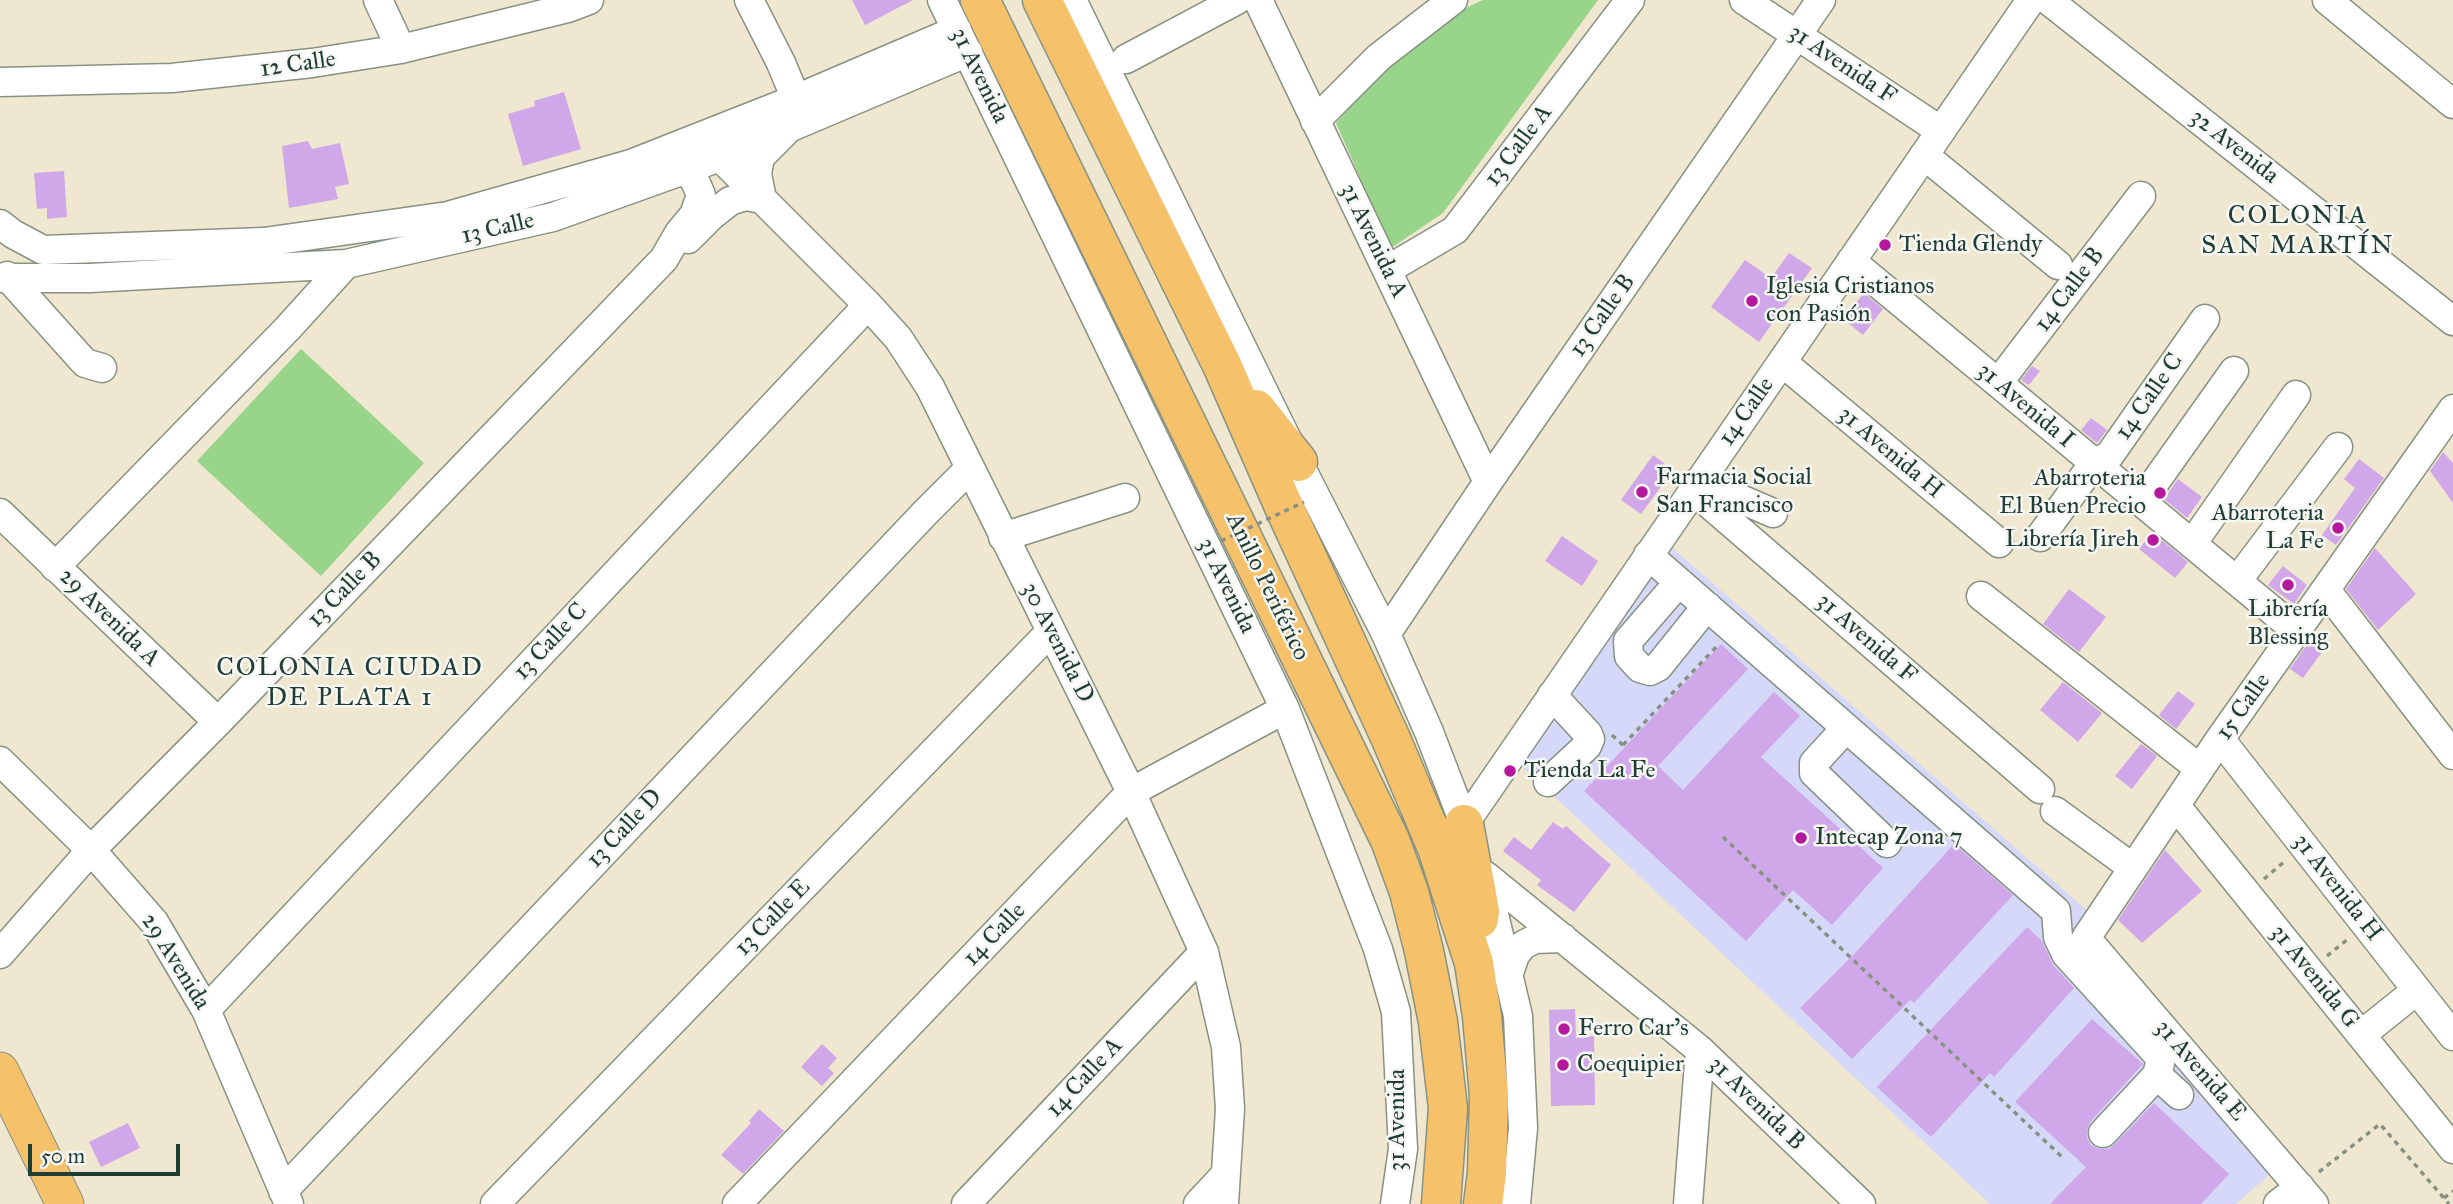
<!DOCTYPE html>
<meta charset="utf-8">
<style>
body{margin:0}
#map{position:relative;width:2453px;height:1204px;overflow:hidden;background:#efe7cf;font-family:"IM FELL Great Primer",serif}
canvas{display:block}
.scale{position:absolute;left:28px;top:1144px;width:152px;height:32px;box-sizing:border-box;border:4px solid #1f3d34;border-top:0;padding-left:9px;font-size:21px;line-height:24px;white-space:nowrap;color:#1f3d34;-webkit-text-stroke:5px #f6f6f2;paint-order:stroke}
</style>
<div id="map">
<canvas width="2453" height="1204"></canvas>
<div class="scale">50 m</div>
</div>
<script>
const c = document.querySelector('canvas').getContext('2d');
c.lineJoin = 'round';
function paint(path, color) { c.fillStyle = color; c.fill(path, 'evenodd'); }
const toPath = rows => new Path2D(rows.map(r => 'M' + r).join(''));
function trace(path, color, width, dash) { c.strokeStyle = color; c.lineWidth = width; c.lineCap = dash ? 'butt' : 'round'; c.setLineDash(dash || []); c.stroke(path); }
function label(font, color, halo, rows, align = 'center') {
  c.font = font + ' "IM FELL Great Primer",serif'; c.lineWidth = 5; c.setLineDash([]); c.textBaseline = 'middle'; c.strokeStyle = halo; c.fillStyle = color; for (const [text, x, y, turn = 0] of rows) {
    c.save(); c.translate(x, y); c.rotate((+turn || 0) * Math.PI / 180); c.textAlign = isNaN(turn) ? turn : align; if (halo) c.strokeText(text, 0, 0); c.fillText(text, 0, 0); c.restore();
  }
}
const built = toPath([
 [1670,546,2090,913,2071,945,2276,1169,2236,1204,1990,1204,1517,762]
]);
const green = toPath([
 [1483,0,1598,0,1443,213,1391,248,1336,123,1388,65,1461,10],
 [301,349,424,463,321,576,197,461]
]);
const building = toPath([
 [852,0,913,0,865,25],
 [564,92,581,149,523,166,508,114,535,106,534,101],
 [308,141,312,149,340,143,349,184,335,187,338,199,289,208,282,146],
 [64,171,67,217,47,219,47,208,37,209,34,173],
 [1789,253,1812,268,1759,342,1711,307,1745,260,1771,278],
 [1864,293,1883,309,1863,335,1843,319],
 [2032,366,2040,371,2029,385,2021,380],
 [2091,418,2107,430,2097,443,2081,430],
 [2443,452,2453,463,2453,503,2430,471],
 [1653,455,1673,470,1641,514,1621,500],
 [2359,459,2384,478,2336,545,2322,535,2355,488,2344,479],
 [2178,479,2202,497,2187,518,2164,499],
 [2152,532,2188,562,2175,578,2139,549],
 [1562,536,1598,561,1582,586,1545,561],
 [2375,548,2416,594,2378,630,2346,589],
 [2283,566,2307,585,2294,604,2268,585],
 [2069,589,2106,617,2079,652,2043,624],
 [2308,643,2322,652,2303,678,2290,669],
 [1721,644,1748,669,1658,766,1683,790,1774,692,1800,716,1761,757,1883,868,1832,925,1793,890,1746,941,1584,791],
 [2063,682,2102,713,2078,742,2040,710],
 [2178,691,2195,704,2176,729,2159,715],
 [2141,744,2157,756,2132,789,2115,776],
 [1553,822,1563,829,1566,826,1611,865,1574,912,1537,885,1541,880,1503,851,1514,837,1531,850],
 [1954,844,2013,895,1914,1003,1910,1000,1852,1059,1800,1008,1857,951],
 [2165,850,2202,891,2142,943,2118,920],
 [2027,927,2042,941,2053,965,2074,988,1994,1077,1990,1073,1931,1137,1877,1087],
 [1575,1009,1576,1038,1594,1036,1595,1105,1551,1106,1549,1010],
 [2092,1019,2143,1064,2090,1122,2087,1130,2087,1138,2091,1145,2099,1149,2109,1149,2115,1144,2154,1103,2229,1174,2201,1204,2050,1204,2086,1167,2015,1102],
 [822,1044,837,1058,828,1068,834,1073,822,1086,801,1067],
 [759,1109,784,1131,743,1174,721,1155,751,1123,749,1121],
 [128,1123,140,1148,101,1167,89,1142]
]);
const path = toPath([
 [1612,735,1625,747],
 [1623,745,1718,645],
 [1723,837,2062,1157],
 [2264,879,2285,861],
 [2327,956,2348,939],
 [2319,1172,2380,1124,2449,1204],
 [2444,1198,2453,1191]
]);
const minor = toPath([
 [378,0,401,49],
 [749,0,781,63,796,99],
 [942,0,1285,709,1378,949,1396,1012,1403,1149,1395,1204],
 [1072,0,1298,462,1386,634,1429,732,1471,841],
 [1258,0,1488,482],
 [1744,0,1941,131],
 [2048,0,2453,321],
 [2327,0,2453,104],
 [1126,59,1237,0],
 [0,82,172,78,312,63,401,49,568,8,589,0],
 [1315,121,1379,57,1453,0],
 [1924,155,2058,265],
 [720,157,868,305,898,338,930,387,1131,792,1204,952,1226,1047,1230,1109,1224,1204],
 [0,224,13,234,43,250,264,242,448,216,631,164,796,99,957,30],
 [688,239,711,216,730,201,746,196,762,199,757,174,760,157,784,133],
 [1851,261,2297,631],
 [1387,270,1455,230,1630,0],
 [7,276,85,363,102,368],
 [0,278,90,278,346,264,553,217,720,157,968,52],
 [1782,362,1999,543],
 [1998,383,2141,196],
 [1699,481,1773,513],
 [1693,490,2040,789],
 [2141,502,2234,371],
 [0,513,218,722],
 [1003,537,1125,498],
 [2040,537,2094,463,2109,456,2205,319],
 [2192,544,2296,395],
 [1648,555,2056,911,2058,937,2066,954,2159,1056,2160,1063,2157,1075,2103,1133],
 [55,567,288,328,346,264],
 [2237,581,2338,447],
 [1679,582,1628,641,1629,656,1640,668,1650,671,1658,667,1707,606],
 [2326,590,2453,755],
 [1981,596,2200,769],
 [1386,634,1488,482,1821,0],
 [1846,728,1814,763,1814,773,1887,843],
 [2220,739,2453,1036],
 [0,761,91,850,154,922,206,1010,289,1204],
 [1548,782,1587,746,1590,739,1588,734,1552,695],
 [2176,806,2453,1149],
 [2055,811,2133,868],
 [1464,824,2031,0],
 [1486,876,1700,1050,1861,1204],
 [1488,889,1518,1016,1523,1128,1516,1204],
 [0,954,91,850,218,722,664,259,679,233,694,215,701,195,695,181,686,170],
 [1508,976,1515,955,1523,945,1535,939,1563,938],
 [206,1010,868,305],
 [2361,1035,2417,990],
 [2157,1075,2179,1095],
 [283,1191,925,513,969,469],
 [495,1204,1051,631],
 [737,1204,1131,792,1285,709],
 [966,1204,1204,952],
 [1198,1204,1225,1175],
 [1688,1204,1700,1050],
 [2278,1204,2300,1187],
 [2314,1204,2086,938,2220,739,2453,409]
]);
const major = toPath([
 [0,1071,65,1204]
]);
const highway = toPath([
 [980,0,1390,840,1409,892,1424,951,1438,1022,1448,1108,1441,1204],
 [1042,0,1222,365,1285,509,1391,739,1437,848,1474,963,1482,1016,1489,1096,1487,1173,1483,1204],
 [1256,409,1298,462],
 [1464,824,1480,911,1479,919]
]);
const pathBridge = toPath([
 [1221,541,1304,502]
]);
const markers = [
 [1885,245,7,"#b5179e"],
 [1752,301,7,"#b5179e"],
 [1642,492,7,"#b5179e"],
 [2160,493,7,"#b5179e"],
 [2338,528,7,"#b5179e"],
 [2153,540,7,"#b5179e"],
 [2288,585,7,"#b5179e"],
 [1510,771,7,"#b5179e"],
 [1801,838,7,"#b5179e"],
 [1564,1029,7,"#b5179e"],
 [1563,1065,7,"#b5179e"]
];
const streetNames = [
 ["12 Calle",298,65,-8],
 ["31 Avenida F",1842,65,34],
 ["31 Avenida",979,76,64],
 ["13 Calle A",1519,146,-53],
 ["32 Avenida",2234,147,38],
 ["13 Calle",498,229,-13],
 ["31 Avenida A",1373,241,64],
 ["14 Calle B",2070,290,-53],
 ["13 Calle B",1603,316,-55],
 ["14 Calle C",2150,397,-55],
 ["31 Avenida I",2025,406,40],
 ["14 Calle",1747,412,-55],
 ["31 Avenida H",1890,453,40],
 ["31 Avenida",1226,586,64],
 ["Anillo Periférico",1267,587,64],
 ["13 Calle B",345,590,-46],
 ["29 Avenida A",109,618,44],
 ["31 Avenida F",1866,639,41],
 ["13 Calle C",551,642,-47],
 ["30 Avenida D",1057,643,63],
 ["15 Calle",2244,707,-55],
 ["13 Calle D",625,829,-47],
 ["31 Avenida H",2337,888,52],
 ["13 Calle E",773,918,-46],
 ["14 Calle",995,935,-46],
 ["29 Avenida",175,962,58],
 ["31 Avenida G",2314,977,51],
 ["31 Avenida E",2200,1071,49],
 ["14 Calle A",1085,1078,-47],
 ["31 Avenida B",1756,1104,44],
 ["31 Avenida",1398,1120,-90]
];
const poiNames = [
 ["Tienda Glendy",1899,245],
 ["Iglesia Cristianos",1766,287],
 ["con Pasión",1766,315],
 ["Farmacia Social",1656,478],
 ["San Francisco",1656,506],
 ["Abarroteria",2146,479,"right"],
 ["El Buen Precio",2146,507,"right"],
 ["Abarroteria",2324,514,"right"],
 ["La Fe",2324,542,"right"],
 ["Librería Jireh",2139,540,"right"],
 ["Librería",2288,610,"center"],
 ["Blessing",2288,638,"center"],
 ["Tienda La Fe",1524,771],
 ["Intecap Zona 7",1815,838],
 ["Ferro Car's",1578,1029],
 ["Coequipier",1577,1065]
];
const neighbourhoodNames = [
 ["COLONIA",2298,217],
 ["SAN MARTÍN",2298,247],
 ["COLONIA CIUDAD",350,669],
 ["DE PLATA 1",350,699]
];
paint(built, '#d5d8f9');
paint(green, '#98d58a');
paint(building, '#d0a7e8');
trace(minor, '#879282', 31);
trace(major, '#879282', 39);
trace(highway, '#879282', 41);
trace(path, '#879282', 3.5, [5, 5]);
trace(minor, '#fff', 28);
trace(major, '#f5c16b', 37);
trace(highway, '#f5c16b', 38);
trace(pathBridge, '#879282', 3.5, [5, 5]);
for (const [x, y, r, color] of markers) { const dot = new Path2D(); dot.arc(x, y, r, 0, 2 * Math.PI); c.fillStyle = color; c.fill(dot); trace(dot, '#f6f6f2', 2.5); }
label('24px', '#1f3d34', '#f6f6f2', streetNames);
label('24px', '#1f3d34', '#f6f6f2', poiNames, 'left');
c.letterSpacing = '2px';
label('26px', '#1f3d34', '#f6f6f2', neighbourhoodNames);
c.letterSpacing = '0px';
</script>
